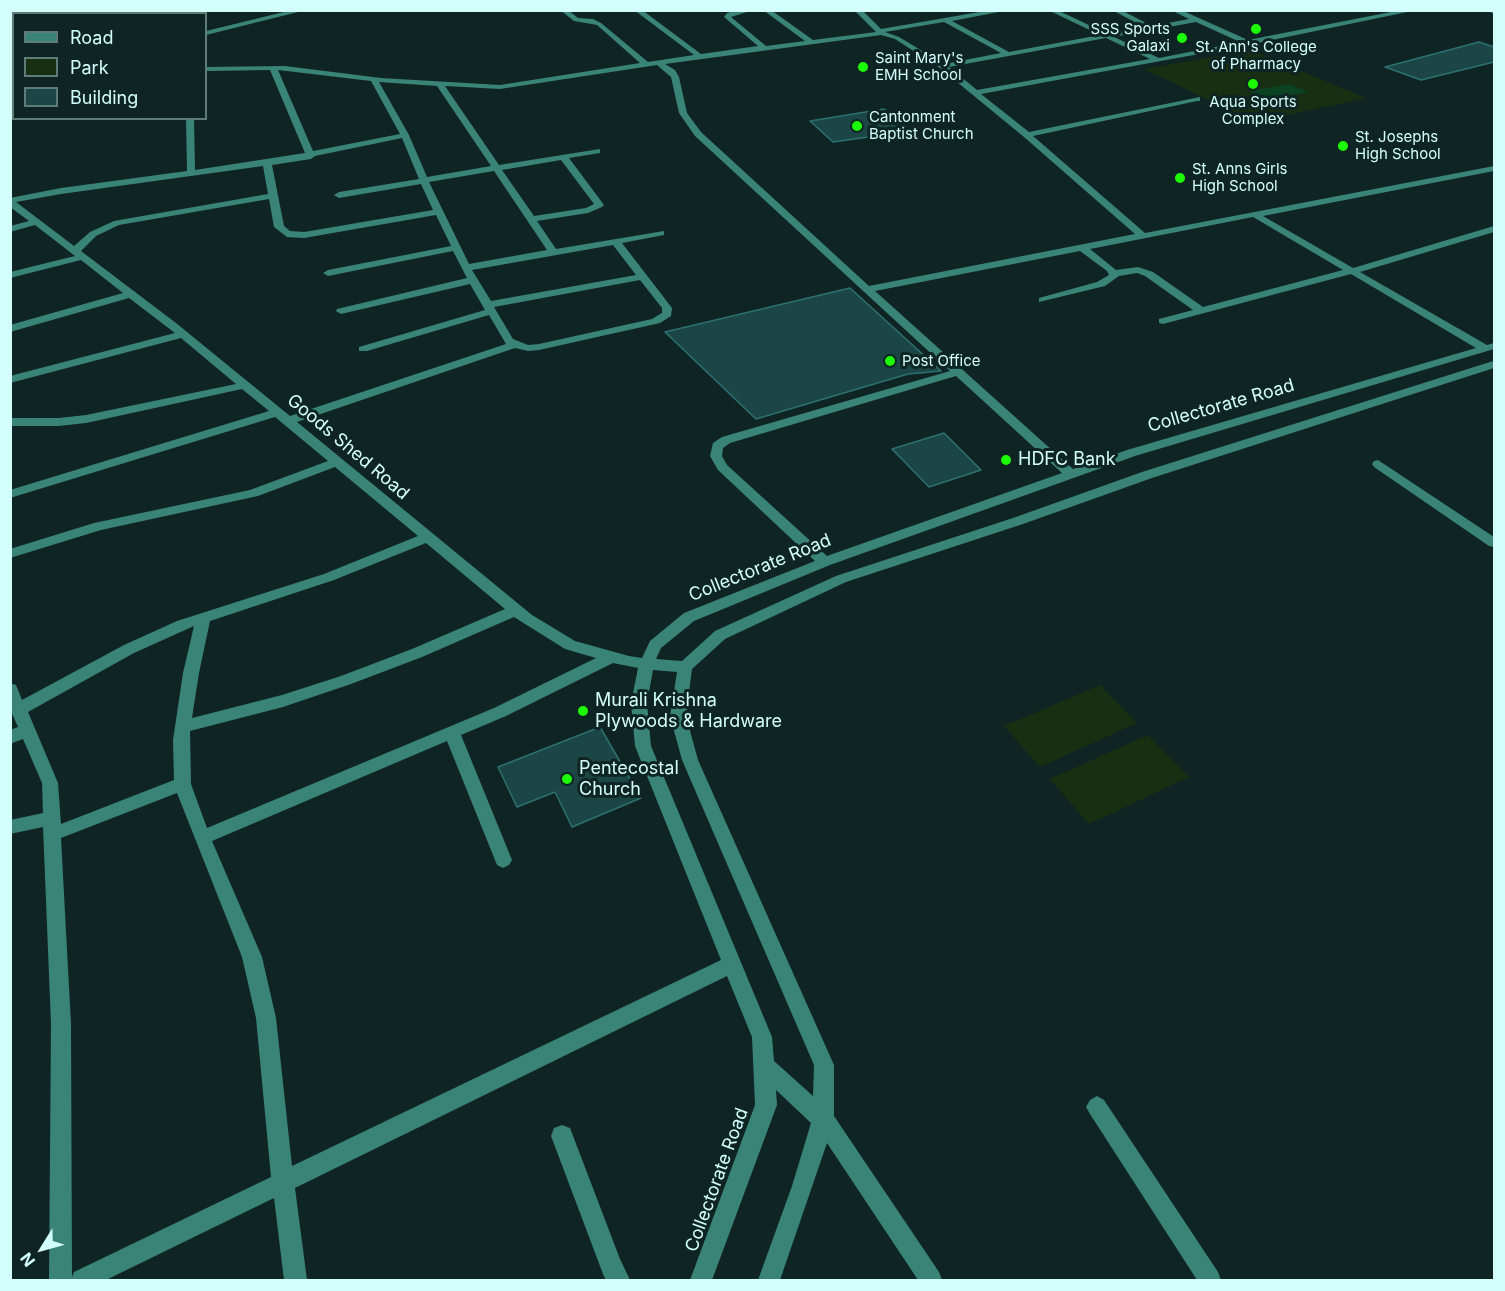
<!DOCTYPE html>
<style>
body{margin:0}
#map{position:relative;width:1505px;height:1291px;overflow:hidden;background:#0f2524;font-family:Inter,sans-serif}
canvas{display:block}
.frame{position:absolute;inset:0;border:12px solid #d3fffb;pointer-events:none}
.legend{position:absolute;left:12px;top:12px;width:195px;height:108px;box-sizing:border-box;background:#0f2524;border:2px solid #5d7c7a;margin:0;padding:8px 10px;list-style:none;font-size:18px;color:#d3fffb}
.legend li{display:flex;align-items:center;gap:12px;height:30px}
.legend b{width:30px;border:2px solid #5d7c7a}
.north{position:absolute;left:12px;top:1219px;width:60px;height:60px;-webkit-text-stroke:4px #0f2524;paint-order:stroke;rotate:233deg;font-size:16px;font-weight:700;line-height:24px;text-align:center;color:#d3fffb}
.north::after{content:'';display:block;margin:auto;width:21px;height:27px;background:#d3fffb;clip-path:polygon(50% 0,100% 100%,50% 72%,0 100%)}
</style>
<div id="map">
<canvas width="1505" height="1291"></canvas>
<div class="frame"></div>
<ul class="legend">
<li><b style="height:8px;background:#3a8377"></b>Road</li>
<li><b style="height:16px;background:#192f12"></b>Park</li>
<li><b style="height:16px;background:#1b4645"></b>Building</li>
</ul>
<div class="north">N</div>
</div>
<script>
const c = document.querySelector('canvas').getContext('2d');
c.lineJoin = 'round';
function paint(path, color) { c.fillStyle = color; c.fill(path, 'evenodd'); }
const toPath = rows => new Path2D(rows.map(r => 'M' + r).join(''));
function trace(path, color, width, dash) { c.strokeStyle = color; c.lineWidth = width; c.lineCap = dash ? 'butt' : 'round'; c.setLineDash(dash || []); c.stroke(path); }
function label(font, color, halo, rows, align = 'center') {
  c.font = font + ' Inter,sans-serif'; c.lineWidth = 6; c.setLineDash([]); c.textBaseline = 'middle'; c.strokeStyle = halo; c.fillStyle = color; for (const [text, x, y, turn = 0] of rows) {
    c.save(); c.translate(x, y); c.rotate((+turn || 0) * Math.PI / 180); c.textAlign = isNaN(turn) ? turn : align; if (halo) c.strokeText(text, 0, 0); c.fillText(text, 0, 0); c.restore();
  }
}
const green = toPath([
 [1251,50,1366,98,1255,122,1144,69],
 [1100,685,1137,723,1040,767,1004,726],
 [1148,735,1189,777,1089,824,1050,779]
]);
const water = toPath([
 [1289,84,1308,92,1268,100,1249,91]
]);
const building = toPath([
 [1479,42,1494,47,1494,62,1421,80,1385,67,1479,42],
 [884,109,911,131,833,142,810,121,884,109],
 [850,288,941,371,908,374,756,419,665,332,850,288],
 [944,433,981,470,929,487,892,449,944,433],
 [600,727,641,798,572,827,555,792,517,807,498,767,600,727]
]);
const minor = toPath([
 [121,10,133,10,113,14,121,10],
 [292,10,306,10,206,35,206,31,292,10],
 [560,10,568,10,578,18,593,19,601,23,648,62,694,55,634,10,642,10,701,54,758,46,724,17,727,13,737,10,753,10,731,17,766,46,805,41,763,10,771,10,813,40,876,32,854,10,862,10,881,29,991,10,1009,10,952,21,1009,52,1100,35,1048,10,1057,10,1108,34,1144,27,1112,10,1121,10,1152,26,1189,19,1171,10,1181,10,1248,40,1401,10,1417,10,1248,45,981,94,1029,132,1200,97,1200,101,1197,101,1033,136,1145,233,1494,166,1494,171,1263,216,1353,268,1494,226,1494,232,1360,272,1487,345,1494,343,1494,349,1135,456,830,565,694,621,661,648,656,659,682,661,715,631,836,576,1013,518,1142,472,1490,362,1494,361,1494,368,1152,478,1023,524,846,582,725,639,692,669,686,716,698,760,834,1065,834,1116,939,1272,942,1280,918,1280,827,1143,780,1280,758,1280,792,1186,811,1123,776,1090,777,1105,712,1280,690,1280,755,1105,752,1037,727,976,295,1188,307,1280,284,1280,274,1198,106,1280,49,1280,51,1024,43,827,10,834,10,820,43,813,42,783,23,739,10,744,10,730,18,727,10,709,10,683,16,685,22,700,124,645,177,621,324,574,418,536,335,467,258,496,101,530,10,558,10,549,94,523,250,490,328,461,275,417,10,498,10,490,269,411,242,389,86,423,59,426,10,426,10,418,59,418,86,415,236,384,181,338,10,383,10,376,175,333,129,298,10,332,10,325,123,293,81,260,10,278,10,272,75,256,35,225,10,232,10,226,29,221,10,207,10,198,61,188,187,171,186,118,194,118,195,170,305,153,270,70,206,71,206,67,285,66,381,78,500,85,640,63,597,25,574,21,560,10],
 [944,22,1001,53,944,64,899,37,885,32,944,22],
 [1196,22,1240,42,1159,58,1114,37,1196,22],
 [881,35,895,39,940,68,1024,137,1135,234,869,286,701,132,687,113,679,77,675,70,665,64,881,35],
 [1106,38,1150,59,977,90,949,67,1106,38],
 [657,65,671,77,679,113,695,136,950,371,722,437,713,443,710,456,718,470,815,561,684,613,650,641,642,658,629,656,575,641,532,615,297,422,515,348,528,351,539,350,660,323,671,316,672,308,622,243,664,235,664,231,556,249,537,221,588,213,602,207,604,205,569,158,600,153,600,149,499,165,445,86,500,89,657,65],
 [278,70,371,81,400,134,313,151,278,70],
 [379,82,437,86,491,166,427,177,409,135,379,82],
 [402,138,419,179,339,192,334,195,339,198,421,184,433,210,304,232,290,231,284,226,272,165,311,159,315,156,402,138],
 [561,160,594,204,586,208,534,216,502,170,561,160],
 [263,166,268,194,114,221,90,232,74,246,16,202,61,194,263,166],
 [494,171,547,250,469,264,429,182,494,171],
 [269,199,274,227,287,237,304,238,436,215,451,246,328,270,323,273,328,276,453,251,467,278,337,309,336,311,341,314,470,284,485,310,359,347,359,351,367,351,489,315,506,344,290,416,176,323,81,251,96,236,119,225,269,199],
 [1253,217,1343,270,1203,307,1153,272,1138,267,1116,270,1090,249,1253,217],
 [613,245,636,275,491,301,472,270,613,245],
 [1080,251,1107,271,1109,275,1097,282,1039,298,1039,302,1105,286,1119,276,1137,273,1145,276,1193,310,1159,319,1159,323,1163,324,1351,274,1476,348,1127,450,1073,469,875,291,1080,251],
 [640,280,662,308,662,313,652,319,539,344,528,345,513,339,494,307,640,280],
 [956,376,1062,473,827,556,727,465,722,456,723,448,730,443,956,376],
 [426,543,505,609,412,649,341,676,282,695,192,718,199,673,210,621,334,580,426,543],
 [514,617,565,649,596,658,494,708,207,828,191,784,190,731,283,707,351,684,422,657,514,617],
 [194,626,183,673,173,740,174,780,61,824,58,783,28,712,134,653,194,626],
 [613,663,638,668,631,703,635,746,721,960,292,1166,276,1018,262,957,212,841,447,741,497,865,503,868,509,865,512,860,461,735,506,716,613,663],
 [653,670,677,672,670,716,682,760,814,1065,813,1096,774,1061,772,1037,651,746,647,703,653,670],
 [177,793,242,957,256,1018,271,1177,74,1272,72,1277,71,1024,61,838,177,793],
 [1489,10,1494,10,1494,14,1492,13,1489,10],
 [14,34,14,38,10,39,10,35,14,34],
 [10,76,14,76,14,80,10,80,10,76],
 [14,90,14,94,10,95,10,91,14,90],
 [1378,460,1494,537,1494,547,1489,546,1374,467,1372,464,1374,461,1378,460],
 [1097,1096,1104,1100,1218,1272,1221,1280,1197,1280,1090,1114,1086,1107,1090,1100,1097,1096],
 [562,1125,570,1128,620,1259,630,1280,606,1280,603,1274,551,1136,554,1128,562,1125]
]);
const markers = [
 [1256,29,6,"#1cfc02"],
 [1182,38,6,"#1cfc02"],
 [863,67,6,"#1cfc02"],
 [1253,84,6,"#1cfc02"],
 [857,126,6,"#1cfc02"],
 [1343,146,6,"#1cfc02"],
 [1180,178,6,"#1cfc02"],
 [890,361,6,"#1cfc02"],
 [1006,460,6,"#1cfc02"],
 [583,711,6,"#1cfc02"],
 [567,779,6,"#1cfc02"]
];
const farPoinames = [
 ["SSS Sports",1170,29,"right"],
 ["Galaxi",1170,46,"right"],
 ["St. Ann's College",1256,47,"center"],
 ["of Pharmacy",1256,64,"center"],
 ["Saint Mary's",875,58],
 ["EMH School",875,75],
 ["Aqua Sports",1253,102,"center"],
 ["Complex",1253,119,"center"],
 ["Cantonment",869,117],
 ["Baptist Church",869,134],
 ["St. Josephs",1355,137],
 ["High School",1355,154],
 ["St. Anns Girls",1192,169],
 ["High School",1192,186],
 ["Post Office",902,361]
];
const streetNames = [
 ["Collectorate Road",1221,406,-16],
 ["Goods Shed Road",348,447,40],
 ["Collectorate Road",760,568,-22],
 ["Collectorate Road",717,1180,-70]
];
const poiNames = [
 ["HDFC Bank",1018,460],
 ["Murali Krishna",595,701],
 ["Plywoods & Hardware",595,722],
 ["Pentecostal",579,769],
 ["Church",579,790]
];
paint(green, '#192f12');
paint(water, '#0a4222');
paint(building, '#1b4645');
trace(building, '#2d7171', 1.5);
paint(minor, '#3a8377');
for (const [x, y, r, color] of markers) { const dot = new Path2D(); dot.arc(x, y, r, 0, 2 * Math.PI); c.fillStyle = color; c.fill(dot); trace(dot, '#0f2524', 2); }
label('15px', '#d3fffb', '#0f2524', farPoinames, 'left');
label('18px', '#d3fffb', '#0f2524', streetNames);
label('18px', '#d3fffb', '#0f2524', poiNames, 'left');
</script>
